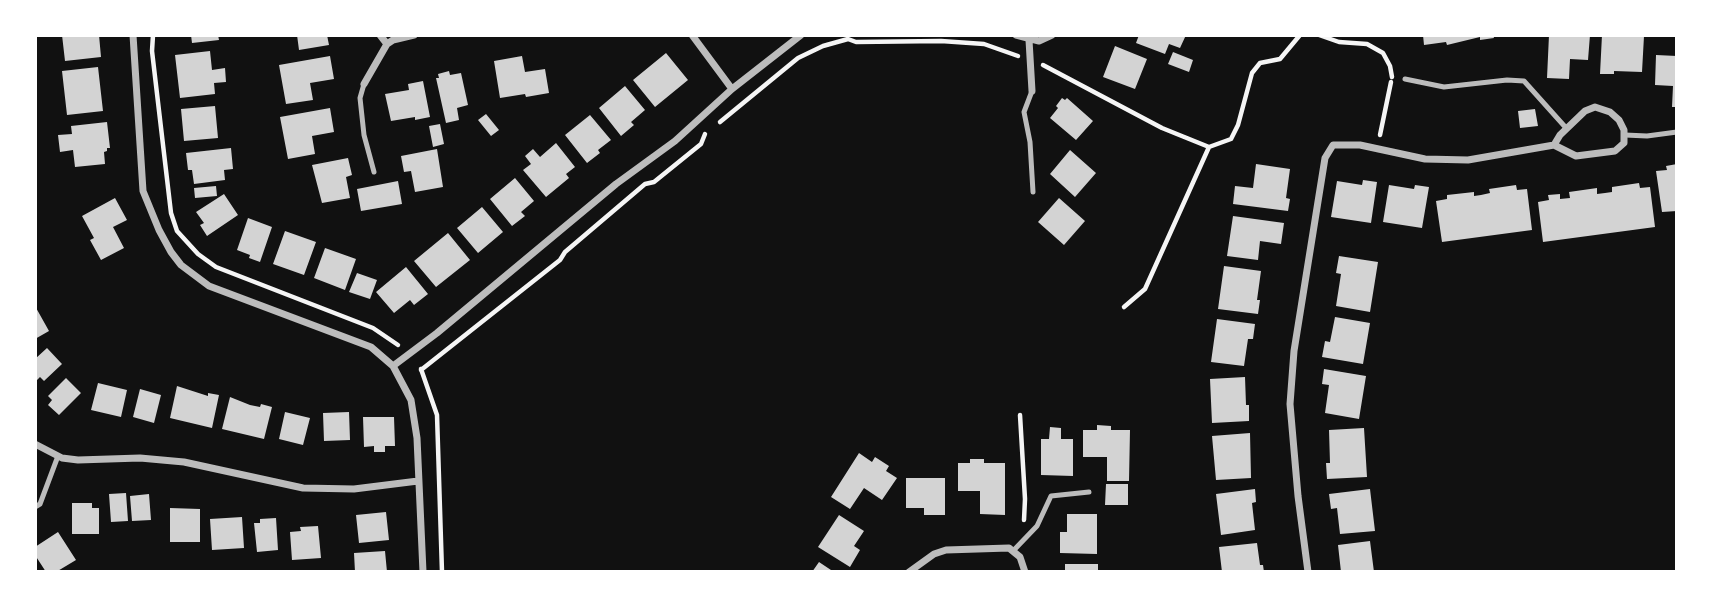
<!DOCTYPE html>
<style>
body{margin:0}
#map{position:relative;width:1712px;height:607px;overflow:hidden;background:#111;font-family:"DM Sans",sans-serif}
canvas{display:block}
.frame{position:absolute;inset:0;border:37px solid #fff;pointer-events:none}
</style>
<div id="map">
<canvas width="1712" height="607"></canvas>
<div class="frame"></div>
</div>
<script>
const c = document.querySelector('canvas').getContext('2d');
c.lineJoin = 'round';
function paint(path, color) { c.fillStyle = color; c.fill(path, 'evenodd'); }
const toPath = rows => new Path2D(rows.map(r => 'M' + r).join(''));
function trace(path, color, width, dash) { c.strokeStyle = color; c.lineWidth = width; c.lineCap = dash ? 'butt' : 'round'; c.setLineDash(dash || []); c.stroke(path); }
const building = toPath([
 [62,35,99,35,101,57,65,61],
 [191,35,218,35,219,40,192,43],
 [297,35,327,35,329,45,299,50],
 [1139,35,1186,35,1180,48,1169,44,1165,54,1136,43],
 [1423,35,1493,35,1494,38,1480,40,1480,37,1447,45,1446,42,1424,45],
 [1549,35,1590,35,1588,60,1570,59,1569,79,1547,78],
 [1602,35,1644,36,1642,72,1614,71,1614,74,1600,74],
 [1115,46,1147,59,1135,89,1103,77],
 [210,51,212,70,225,68,226,82,214,83,215,94,180,98,175,55],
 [1173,52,1193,60,1189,72,1168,64],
 [666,53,688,80,655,107,633,80],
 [1656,55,1677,56,1677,107,1672,107,1673,86,1655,85],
 [330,56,334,79,310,83,313,100,286,104,279,65],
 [522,56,525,72,545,69,549,93,526,97,525,94,500,98,494,61],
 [98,67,103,111,67,115,62,71],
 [449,71,450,75,461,73,468,105,457,108,459,120,446,123,436,78,439,78,438,74],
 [423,81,430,117,415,120,415,117,391,121,385,94,409,90,408,84],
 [625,86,645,110,631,122,634,125,621,136,599,108],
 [1062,98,1065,100,1067,98,1093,121,1076,140,1050,118,1058,108,1056,106],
 [215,106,218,138,184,141,181,109],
 [330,108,334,132,312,136,315,154,288,159,280,117],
 [1535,109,1538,126,1520,128,1518,111],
 [486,114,499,130,491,136,478,120],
 [590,115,611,140,598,150,600,153,587,163,565,135],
 [107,122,110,148,107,148,107,151,104,152,105,164,75,167,73,150,60,152,58,135,72,134,71,126],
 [440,124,444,144,433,147,429,126],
 [556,143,575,167,566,174,569,178,546,197,523,170,531,164,525,156,533,149,540,157],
 [231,148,233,169,224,170,225,180,194,184,192,170,188,170,186,153],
 [437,149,443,187,415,192,411,171,404,172,401,156],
 [1070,150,1096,173,1075,197,1050,174],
 [348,158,352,175,346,177,350,198,322,203,312,165],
 [1256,164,1290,169,1286,198,1290,199,1288,211,1233,204,1235,186,1253,188],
 [1677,164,1677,211,1662,212,1656,171,1667,170,1666,166],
 [515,178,534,201,521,212,525,216,512,226,490,199],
 [1363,180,1377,182,1371,223,1331,217,1337,181,1362,185],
 [398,181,402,204,361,211,357,189],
 [1639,183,1640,188,1650,187,1655,227,1543,242,1538,202,1549,200,1548,195,1560,194,1560,199,1570,198,1569,192,1597,188,1597,194,1605,193,1612,192,1612,187],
 [1389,185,1414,189,1415,185,1429,187,1422,228,1383,222],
 [1516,185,1517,190,1527,189,1532,230,1442,242,1436,201,1447,199,1447,195,1474,192,1474,196,1481,195,1490,193,1489,189],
 [216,186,217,196,195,198,194,188],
 [224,194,238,215,207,236,200,225,204,223,196,212],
 [115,198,127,220,113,227,124,248,101,260,90,240,94,238,82,216],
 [1059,198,1085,221,1064,245,1038,222],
 [482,207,503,232,478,253,457,228],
 [1233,216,1284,223,1281,244,1260,241,1258,260,1227,256],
 [248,218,272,227,260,262,249,258,250,255,237,250],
 [285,231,316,242,304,275,273,264],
 [448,233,470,260,436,287,414,261],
 [325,248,356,259,345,290,314,278],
 [1339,256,1378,262,1370,312,1336,306,1341,274,1336,273],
 [1224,266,1261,271,1257,300,1260,300,1258,314,1218,309],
 [406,267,428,294,414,305,410,300,394,313,376,292],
 [357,273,377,280,370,299,349,292],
 [35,306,49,331,35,339],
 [1335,317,1370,323,1363,364,1322,357,1325,341,1330,342],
 [1217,319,1255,324,1253,339,1248,339,1244,366,1211,362],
 [47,348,62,364,44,381,40,377,35,382,35,359],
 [1324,369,1366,376,1359,419,1325,413,1329,385,1322,384],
 [1245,377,1246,405,1249,405,1249,421,1212,423,1210,379],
 [66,378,81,393,59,415,48,405,52,400,48,396],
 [98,383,127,390,121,417,91,410],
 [177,386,208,396,208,393,219,395,212,428,170,418],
 [140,389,161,395,154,423,133,417],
 [230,397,250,405,260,407,261,404,272,407,264,439,222,429],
 [285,412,310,418,303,445,279,439],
 [349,412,350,440,324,441,323,413],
 [363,417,394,417,395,446,385,446,385,452,374,452,374,446,364,447],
 [1097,425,1111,426,1111,430,1130,430,1129,481,1107,481,1107,457,1083,457,1083,430,1097,430],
 [1050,427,1061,428,1061,439,1073,439,1073,476,1041,475,1041,439,1049,439],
 [1364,428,1367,477,1327,479,1326,463,1330,463,1329,430],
 [1250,433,1251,478,1216,480,1212,436],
 [859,453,872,462,875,457,889,466,886,471,897,478,882,500,864,488,850,509,831,497],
 [970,459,984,459,984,463,1005,463,1005,515,980,514,980,491,958,491,958,463,970,463],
 [906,478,945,478,945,515,924,515,924,508,906,508],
 [1106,484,1128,484,1128,505,1105,505],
 [1255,489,1256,502,1252,503,1255,530,1221,535,1216,494],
 [1370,489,1375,531,1340,534,1337,508,1331,509,1329,494],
 [126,493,128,521,111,522,109,494],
 [149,494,151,520,132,521,130,496],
 [72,503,92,503,92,508,99,508,99,534,72,534],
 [170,508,200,509,200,542,170,542],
 [386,512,389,540,359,543,356,515],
 [1067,514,1097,514,1097,554,1060,553,1060,532,1067,532],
 [839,515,864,531,854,546,860,550,850,567,818,547],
 [242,517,244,548,212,550,210,519],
 [276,518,278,550,257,552,254,523,260,523,260,519],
 [318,526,321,558,292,560,290,532,301,531,300,527],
 [58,532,76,560,56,572,46,572,35,555,35,547],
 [1370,541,1374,572,1341,572,1338,545],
 [1257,543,1260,565,1263,565,1264,572,1222,572,1219,547],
 [385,551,387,572,355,572,354,553],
 [819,562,834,572,812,572],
 [1065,564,1098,564,1098,572,1065,572]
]);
const path = toPath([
 [153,35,152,51,171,213,177,231,198,254,216,267,373,328,398,345],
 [1319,35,1339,42,1367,44,1383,53,1390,66,1392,77],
 [1043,65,1162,128,1209,147,1231,139,1238,125,1252,73,1260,63,1280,59,1300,35],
 [720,122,798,58,823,46,848,39,856,42,941,41,984,44,1018,56],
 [1380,135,1391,82],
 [1124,307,1145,289,1209,147],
 [421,369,437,415,442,572],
 [421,370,560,260,565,252,645,184,654,182,701,144,705,134],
 [1020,415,1025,499,1024,520]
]);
const service = toPath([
 [1405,79,1444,87,1507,80,1524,81,1567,129],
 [364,84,360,98,364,135,374,172],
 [1032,91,1024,112,1030,142,1033,192],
 [1625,135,1647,136,1677,132],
 [35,507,40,504,58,456],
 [1013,551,1037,526,1051,496,1089,492]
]);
const minor = toPath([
 [133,35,143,191,159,230,171,252,181,265,209,286,371,347,393,366,411,400,417,438,423,572],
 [380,35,387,44],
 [692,35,732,89],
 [1016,35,1039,41,1052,35],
 [1029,40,1032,91],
 [364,84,387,44,393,40,414,35],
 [393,366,437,333,616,184,675,141,732,89,801,35],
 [35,444,62,458,78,460,140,458,184,462,303,488,354,489,418,481],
 [909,572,934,554,946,550,1009,548,1020,557,1025,572],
 [1308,572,1298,496,1290,404,1294,351,1325,158,1333,145,1360,145,1425,159,1468,160,1554,145,1576,156,1615,151,1624,143,1624,130,1619,120,1610,112,1595,107,1585,111,1560,135,1554,145]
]);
paint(building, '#d3d3d3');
trace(path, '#f5f5f5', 4.5);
trace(service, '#bcbcbc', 5);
trace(minor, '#bcbcbc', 7);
</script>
